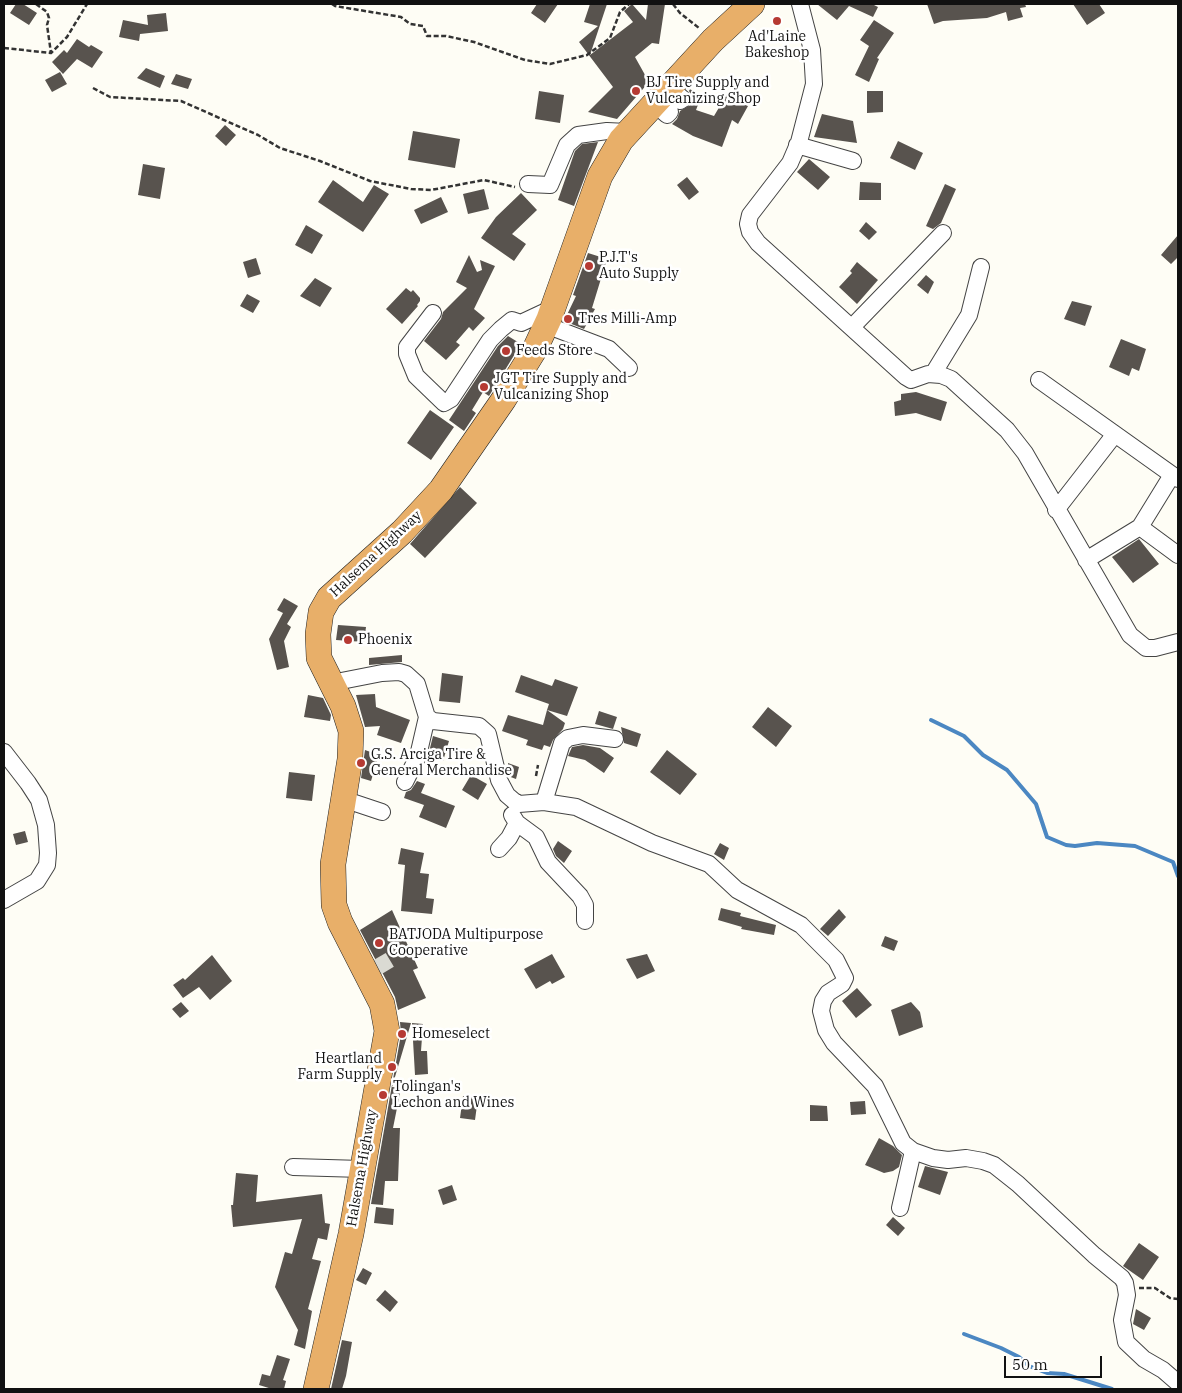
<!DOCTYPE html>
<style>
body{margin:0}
#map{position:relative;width:1182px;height:1393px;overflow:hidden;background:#fefdf5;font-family:"IBM Plex Serif",serif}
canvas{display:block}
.frame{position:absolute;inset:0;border:5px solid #111;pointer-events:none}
.scale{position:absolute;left:1004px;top:1356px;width:98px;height:22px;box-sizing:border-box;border:2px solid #111;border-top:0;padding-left:6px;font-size:15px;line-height:18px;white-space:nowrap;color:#111;-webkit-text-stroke:4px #fff;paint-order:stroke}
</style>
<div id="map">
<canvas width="1182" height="1393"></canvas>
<div class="frame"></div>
<div class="scale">50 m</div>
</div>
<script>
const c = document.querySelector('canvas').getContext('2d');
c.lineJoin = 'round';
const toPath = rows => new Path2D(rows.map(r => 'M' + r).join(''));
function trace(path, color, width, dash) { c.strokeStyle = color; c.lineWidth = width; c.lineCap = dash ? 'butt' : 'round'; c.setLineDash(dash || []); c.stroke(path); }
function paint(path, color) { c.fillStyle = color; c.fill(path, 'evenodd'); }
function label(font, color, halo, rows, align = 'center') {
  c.font = font + ' "IBM Plex Serif",serif'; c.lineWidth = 5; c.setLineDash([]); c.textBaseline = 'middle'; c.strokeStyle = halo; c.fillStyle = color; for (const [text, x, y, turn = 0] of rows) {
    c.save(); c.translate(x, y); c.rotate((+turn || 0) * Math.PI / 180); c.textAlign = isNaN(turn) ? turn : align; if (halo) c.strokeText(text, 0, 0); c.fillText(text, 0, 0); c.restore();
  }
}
const stream = toPath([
 [931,720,964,736,983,755,1007,770,1036,804,1047,837,1066,845,1075,846,1097,843,1135,846,1173,862,1178,876],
 [964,1334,1001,1348,1019,1357,1029,1366,1047,1373,1064,1374,1112,1389]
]);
const building = toPath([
 [16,4,23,4,37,13,29,25,10,13],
 [537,4,558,4,545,23,531,13],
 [590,4,607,4,590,55,633,22,624,11,632,4,646,20,648,4,665,4,659,44,652,43,635,57,649,82,617,119,588,112,613,87,579,42,598,26,584,22],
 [817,4,872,4,878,7,873,17,849,6,837,20],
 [927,4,1025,4,1026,7,1020,8,1023,17,1008,21,1006,12,987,18,943,21,934,24],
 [1073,4,1099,4,1105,13,1087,25],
 [166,13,168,31,140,34,139,41,119,37,123,20,148,25,147,15],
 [874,20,894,33,877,58,879,59,869,82,855,75,869,46,860,40],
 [77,39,89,47,91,45,103,52,92,68,77,59,63,74,52,62,64,50,67,53],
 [146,68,165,76,160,88,137,78],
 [60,72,67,84,52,92,45,80],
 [176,74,192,79,188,89,171,84],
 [690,89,701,97,696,110,714,116,727,94,748,106,738,124,732,120,722,147,693,136,672,124,677,119,680,111,692,104,692,96,689,91],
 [539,91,564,95,560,123,535,119],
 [867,91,883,91,883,112,867,113],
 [822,114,853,121,857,143,814,137],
 [225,125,236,135,226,146,215,136],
 [413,131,460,139,455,168,408,160],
 [898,141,923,153,915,170,890,158],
 [598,142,574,206,558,200,575,151,582,144],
 [809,159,830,177,818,190,797,172],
 [143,164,165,168,160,199,138,195],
 [687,177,699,192,689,200,677,185],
 [333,180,363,202,374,185,389,194,363,232,318,202],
 [860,182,881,183,881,200,859,200],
 [945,184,956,189,941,223,933,229,926,226],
 [484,189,489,209,468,214,463,194],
 [521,193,537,210,512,234,526,244,514,261,481,238,496,217],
 [441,197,448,212,421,224,414,210],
 [866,222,877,232,869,240,859,231],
 [306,225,323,235,312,254,295,245],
 [1178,235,1178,257,1171,264,1161,255],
 [588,253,607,259,592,308,595,309,584,329,564,321,576,296,573,295],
 [469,255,477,272,482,270,480,260,495,266,474,309,485,318,473,331,469,327,456,342,460,345,446,360,424,341,441,319,443,312,467,288,456,282],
 [256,258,261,274,248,278,243,262],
 [857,262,878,280,857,304,839,287,852,273,850,271],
 [926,275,934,282,928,294,917,285],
 [315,278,332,288,320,307,300,296],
 [406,288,411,292,413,290,420,298,420,301,417,305,418,306,402,324,386,309],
 [247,294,260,301,253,313,240,306],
 [1072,301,1092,306,1085,326,1064,319],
 [508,336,521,344,489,396,483,392,472,410,476,413,464,431,449,420,498,346],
 [1121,339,1146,349,1139,371,1132,368,1129,376,1109,367],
 [916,392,947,402,941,421,916,413,895,416,894,402,901,400,901,394],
 [430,410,454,427,431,460,407,443],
 [460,487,477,503,425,558,410,544],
 [1139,539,1159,564,1133,583,1112,557],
 [284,598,298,606,287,624,291,627,284,641,289,667,277,670,269,639,283,613,277,610],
 [338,625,366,627,364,642,336,640],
 [402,655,402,662,369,665,369,658],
 [442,673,463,676,460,703,439,701],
 [521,675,552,686,555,679,578,687,567,716,547,710,549,704,515,692],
 [375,694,376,707,410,720,401,743,377,735,380,726,365,727,356,695],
 [308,695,323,698,331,715,330,721,304,717],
 [768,707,792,726,776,747,752,727],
 [547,710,565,723,563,729,553,740,550,747,544,745,542,750,526,745,528,740,502,731,508,715,543,725],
 [599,711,617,717,613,729,595,724],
 [621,727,641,734,637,747,624,743],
 [433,736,449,741,443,761,428,756],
 [583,745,600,748,614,758,604,773,585,760,568,756,572,747],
 [365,750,379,755,371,781,361,778],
 [667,750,697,774,680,795,650,772],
 [508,763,519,767,516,779,508,776],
 [289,772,315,775,312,801,286,798],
 [471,775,487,784,478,800,462,790],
 [417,781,425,784,421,793,455,806,446,828,419,817,424,805,404,798,406,792,411,790],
 [25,831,28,842,16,845,13,834],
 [558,841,572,851,564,863,556,856,553,849],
 [720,843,729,848,724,860,714,854],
 [401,848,424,853,420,873,429,874,426,898,434,899,432,914,401,911,405,865,398,864],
 [721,908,741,913,740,916,776,925,774,935,741,929,742,927,718,920],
 [839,909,846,917,828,936,820,929],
 [392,910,418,968,413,970,426,998,398,1010,395,997,360,930],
 [885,936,898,941,894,951,881,946],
 [552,954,565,977,552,984,550,981,536,989,524,969],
 [647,954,655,971,637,979,626,959],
 [212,955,232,981,210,1000,199,987,183,998,173,985,183,978,185,980],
 [857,988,872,1005,856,1018,842,1001],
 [181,1002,189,1011,180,1018,172,1009],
 [911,1002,920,1012,923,1027,899,1036,891,1010],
 [400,1022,411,1023,392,1087,401,1088,393,1128,400,1128,398,1181,385,1181,383,1205,371,1204,401,1034],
 [412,1023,423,1024,421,1051,427,1051,428,1074,415,1075],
 [463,1096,478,1098,475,1120,460,1118],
 [865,1101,866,1114,851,1115,850,1102],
 [810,1105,827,1106,828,1121,810,1121],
 [879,1138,893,1146,902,1155,899,1167,893,1171,884,1173,865,1165],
 [925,1166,948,1172,940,1195,918,1187],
 [236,1173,258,1175,256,1202,322,1194,325,1223,330,1224,327,1240,318,1238,312,1259,321,1261,308,1309,312,1311,305,1349,294,1345,298,1330,275,1287,285,1252,292,1254,302,1219,233,1227,231,1205,233,1205],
 [452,1185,457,1200,443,1205,438,1190],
 [376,1207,394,1209,393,1225,374,1223],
 [893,1217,905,1228,898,1236,886,1225],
 [1139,1243,1159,1257,1143,1280,1123,1266],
 [363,1268,372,1273,366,1285,356,1280],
 [385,1290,398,1302,390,1312,376,1300],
 [1136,1309,1151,1318,1144,1330,1133,1324],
 [342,1340,352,1342,346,1376,342,1389,331,1389],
 [277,1355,290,1359,283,1380,286,1381,284,1389,272,1389,259,1385,262,1374,270,1376]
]);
const minorTunnel = toPath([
 [376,968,393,958]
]);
const path = toPath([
 [36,4,47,12,49,18,47,25,51,53],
 [332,4,335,6,401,17,410,24,423,26,427,36,446,36,474,42,525,60,550,64,587,55,610,38,620,12,629,4],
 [673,4,680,13,699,28],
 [4,48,51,53,67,37,87,4],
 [93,88,110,97,181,101,258,135,280,148,320,161,370,181,411,189,431,190,484,180,515,187],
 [536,776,538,765],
 [1139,1288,1155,1288,1170,1298,1178,1299]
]);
const minor = toPath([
 [800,4,812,50,814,84,799,142,790,163,750,215,748,224,750,232,758,243,906,377,911,380,928,374,941,375,951,379,1007,430,1025,453,1130,635,1146,648,1155,648,1178,642],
 [669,87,683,99,680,101],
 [654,104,667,115,670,112],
 [797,145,853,161],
 [528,184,550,185,567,145,578,135,607,131,627,132],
 [433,313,407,347,407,354,416,376,444,403,451,399,490,340,501,329,512,320,521,323,553,308],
 [546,325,609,349,629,368],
 [852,327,943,233],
 [933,374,969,315,981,267],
 [1039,380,1178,479],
 [1056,510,1115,434],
 [1140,527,1178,555],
 [1086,560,1140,527,1172,475],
 [331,683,382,673,399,672,406,674,417,684,427,717,433,721,479,726,488,734,499,780,507,795,514,801,519,804,544,802,576,807,652,843,709,864,737,890,801,925,836,960,845,978,842,984,828,993,823,1001,821,1011,826,1030,834,1043,875,1086,903,1143,913,1151,933,1158,948,1160,966,1158,983,1161,994,1165,1018,1184,1094,1255,1122,1278,1125,1283,1127,1295,1122,1320,1126,1342,1144,1359,1163,1370,1178,1383],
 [4,752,28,783,39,800,46,825,48,853,47,865,37,881,4,900],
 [405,782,418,756,427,717],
 [343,799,382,812],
 [544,802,562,743,568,738,583,735,615,739],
 [517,823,536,837,548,862,580,896,585,905,585,921],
 [499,849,509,838,517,823,512,815],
 [293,1167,362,1169],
 [900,1208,913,1151]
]);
const highway = toPath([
 [316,1389,351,1234,387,1031,382,1004,340,922,334,905,333,864,350,759,351,731,343,706,319,658,318,634,321,612,329,598,402,532,441,490,504,399,535,349,549,319,600,176,621,140,713,40,752,4]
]);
const markers = [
 [777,21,5,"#b63a33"],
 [636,91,5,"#b63a33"],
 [589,266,5,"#b63a33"],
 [568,319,5,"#b63a33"],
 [506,351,5,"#b63a33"],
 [484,387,5,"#b63a33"],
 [348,640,5,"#b63a33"],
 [361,763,5,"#b63a33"],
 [379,943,5,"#b63a33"],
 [402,1034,5,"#b63a33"],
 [392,1067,5,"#b63a33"],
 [383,1095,5,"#b63a33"]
];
const poiNames = [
 ["Ad'Laine",777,37,"center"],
 ["Bakeshop",777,53,"center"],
 ["BJ Tire Supply and",646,83],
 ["Vulcanizing Shop",646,99],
 ["P.J.T's",599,258],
 ["Auto Supply",599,274],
 ["Tres Milli-Amp",578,319],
 ["Feeds Store",516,351],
 ["JGT Tire Supply and",494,379],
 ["Vulcanizing Shop",494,395],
 ["Phoenix",358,640],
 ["G.S. Arciga Tire &",371,755],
 ["General Merchandise",371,771],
 ["BATJODA Multipurpose",389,935],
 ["Cooperative",389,951],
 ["Homeselect",412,1034],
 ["Heartland",382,1059,"right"],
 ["Farm Supply",382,1075,"right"],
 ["Tolingan's",393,1087],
 ["Lechon and Wines",393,1103]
];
const streetNames = [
 ["Halsema Highway",376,554,-43],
 ["Halsema Highway",362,1168,-80]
];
trace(stream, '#4b87c2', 4);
paint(building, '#58534e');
trace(minorTunnel, '#dadad3', 16, [16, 8]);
trace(minor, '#444', 18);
trace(highway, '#222', 26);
trace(path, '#333', 2.5, [5, 2.5]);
trace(minor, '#fff', 16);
trace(highway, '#e8af69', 25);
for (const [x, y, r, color] of markers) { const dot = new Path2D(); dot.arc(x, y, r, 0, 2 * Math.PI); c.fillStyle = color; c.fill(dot); trace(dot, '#fff', 2); }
label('14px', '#111', '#fff', poiNames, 'left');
label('14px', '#111', '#fff', streetNames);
</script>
